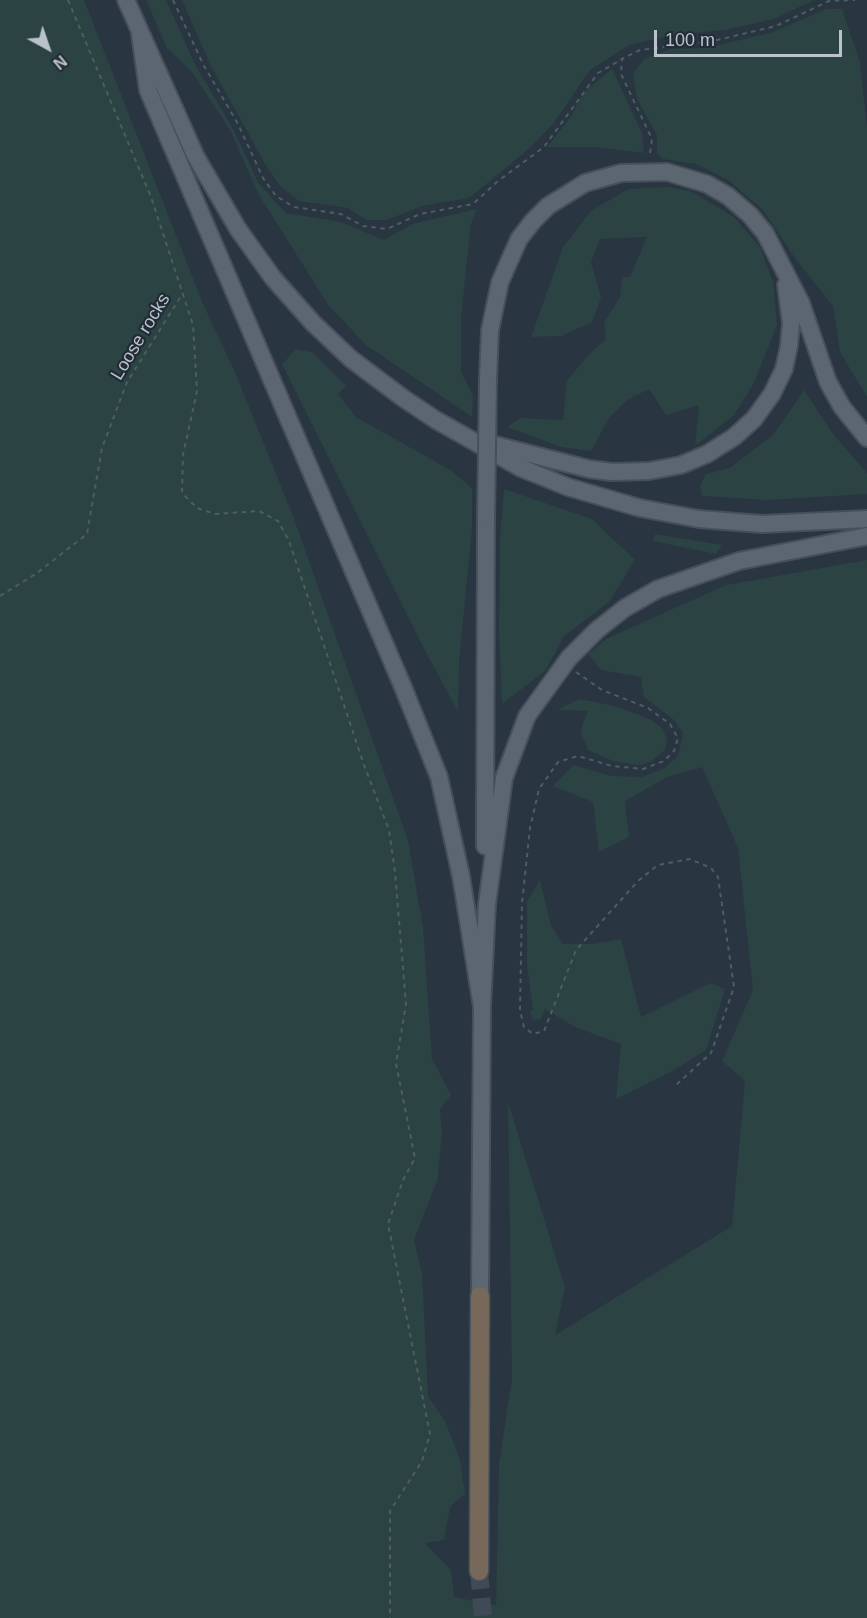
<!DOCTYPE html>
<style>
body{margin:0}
#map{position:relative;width:867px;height:1618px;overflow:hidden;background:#293541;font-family:Helvetica,sans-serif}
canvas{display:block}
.north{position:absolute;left:18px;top:18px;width:60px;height:60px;-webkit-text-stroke:4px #212c36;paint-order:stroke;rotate:140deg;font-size:16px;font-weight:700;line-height:24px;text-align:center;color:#bac2cb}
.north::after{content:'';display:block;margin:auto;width:21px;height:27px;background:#bac2cb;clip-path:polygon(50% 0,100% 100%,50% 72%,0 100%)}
.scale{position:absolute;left:654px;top:30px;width:188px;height:27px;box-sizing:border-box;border:3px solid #bac2cb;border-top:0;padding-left:8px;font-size:18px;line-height:21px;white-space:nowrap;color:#bac2cb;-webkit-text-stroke:4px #212c36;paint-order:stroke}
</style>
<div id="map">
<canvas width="867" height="1618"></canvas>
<div class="north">N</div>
<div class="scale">100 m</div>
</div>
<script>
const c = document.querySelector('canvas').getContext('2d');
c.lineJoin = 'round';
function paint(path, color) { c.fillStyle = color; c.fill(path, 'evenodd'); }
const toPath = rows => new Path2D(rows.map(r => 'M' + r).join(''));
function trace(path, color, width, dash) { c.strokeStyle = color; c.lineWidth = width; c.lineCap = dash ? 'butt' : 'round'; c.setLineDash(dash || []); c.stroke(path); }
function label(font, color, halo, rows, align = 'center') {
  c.font = font + ' Helvetica,sans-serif'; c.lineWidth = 4.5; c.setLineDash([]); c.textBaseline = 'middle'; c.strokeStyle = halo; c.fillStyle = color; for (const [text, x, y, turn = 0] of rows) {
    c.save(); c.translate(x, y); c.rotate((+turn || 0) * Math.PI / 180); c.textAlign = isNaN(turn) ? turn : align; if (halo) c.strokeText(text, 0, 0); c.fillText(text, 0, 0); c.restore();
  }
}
const green = toPath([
 [0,0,84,0,203,304,235,372,293,516,408,840,423,928,432,1059,451,1095,440,1109,442,1134,437,1181,414,1240,422,1273,428,1396,445,1421,460,1460,465,1494,450,1507,444,1540,425,1543,451,1570,454,1597,496,1605,499,1464,512,1379,508,1102,565,1287,555,1335,732,1226,745,1081,722,1061,753,990,738,848,702,767,667,777,625,801,629,837,599,852,593,802,553,786,573,765,612,776,642,777,663,769,678,756,683,733,673,719,644,697,641,677,601,670,588,654,606,639,726,585,867,560,867,1618,0,1618],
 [146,0,166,0,195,64,233,129,259,184,286,213,341,222,384,240,412,224,477,209,471,224,461,317,461,372,473,395,472,417,366,345,329,306,259,195,230,130,191,71,167,48],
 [182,0,814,0,774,19,725,30,672,35,629,45,590,70,553,124,530,148,469,198,422,206,387,220,366,220,348,208,299,201,281,187,265,164,210,64],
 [826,9,842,9,860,62,867,128,867,397,840,352,833,306,797,261,763,210,728,180,696,164,663,159,657,153,657,135,637,99,633,74,644,59,670,49,707,48,773,32],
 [612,69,642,133,644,153,597,147,547,147,570,118,583,93],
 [667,187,691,191,734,217,760,247,773,282,777,325,754,383,734,415,695,446,699,405,666,415,649,389,627,400,609,418,591,451,561,447,507,427,520,418,563,420,567,381,588,355,606,339,604,323,620,297,622,277,630,277,647,237,600,239,591,262,601,298,592,322,561,336,531,337,563,247,591,211,628,189],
 [296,349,312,352,346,386,338,394,356,417,452,471,472,488,472,529,459,662,458,712,421,643,282,364],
 [804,390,833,434,867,473,867,494,766,500,702,496,700,485,706,474,730,468,774,434],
 [504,489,592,519,635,560,609,602,564,636,545,671,502,704,499,632,500,538],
 [655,534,722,545,716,554,653,541],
 [579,699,615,706,650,719,663,729,667,740,665,750,651,762,638,765,613,761,588,750,580,731,588,711,557,710],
 [540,880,551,925,563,944,592,944,621,939,641,1017,711,983,725,989,706,1050,674,1070,616,1099,621,1044,575,1027,545,1009,541,1019,533,1020,530,1012,533,1009,527,965,527,901]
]);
const highwayTunnel = toPath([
 [479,1571,483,1618]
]);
const path = toPath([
 [68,0,151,197,193,325,197,391,183,455,182,493,197,508,215,514,259,511,278,521,289,541,364,765,389,830,395,872,406,1004,396,1064,415,1158,403,1180,388,1224,430,1434,422,1461,390,1511,390,1618],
 [173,0,203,64,238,124,263,178,276,196,294,207,341,214,363,226,387,229,420,214,473,204,498,181,544,147,598,73,622,59],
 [650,153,652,139,621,74,622,59,640,50,713,41,776,26,829,1,855,0],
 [0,596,37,573,87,534,102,448,127,382,183,293],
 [576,672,602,690,648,708,670,724,678,738,674,751,664,761,643,769,612,766,578,756,558,762,539,789,530,828,522,903,520,1010,524,1027,533,1034,544,1031,576,950,638,881,658,865,690,859,711,868,718,877,734,987,711,1053,676,1085]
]);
const primary = toPath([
 [126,0,196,157,238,229,273,278,313,323,351,359,403,398,436,420,521,468,568,487,640,508,699,519,762,524,867,519],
 [140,34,148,90,403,687,439,777,461,876,482,1007],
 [488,379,490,330,500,282,519,239,533,221,548,206,585,183,621,173,667,172,707,184,728,196,750,215,765,233,801,303,828,382,842,407,867,438],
 [491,444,589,469,612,472,649,471,681,465,707,454,734,437,754,419,772,394,784,369,789,346,791,323,786,285],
 [485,846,486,519],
 [480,1296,482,1007,487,904,504,778,527,716,569,658,597,630,625,608,658,589,739,561,867,536]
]);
const highway = toPath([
 [479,1571,480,1296]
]);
const primaryBridge = toPath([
 [486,519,488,379]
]);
const streetNames = [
 ["Loose rocks",141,337,-59]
];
paint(green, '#2c4343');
trace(highwayTunnel, '#3f4a56', 18, [18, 9]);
trace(primary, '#46505a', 20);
trace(highway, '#47525b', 21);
trace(path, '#4b5f60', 2, [4.5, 4.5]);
trace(primary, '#5b6670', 16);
trace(highway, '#76695a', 18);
trace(primaryBridge, '#46505a', 20, []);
trace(primaryBridge, '#5b6670', 16);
label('18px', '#bac2cb', '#212c36', streetNames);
</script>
